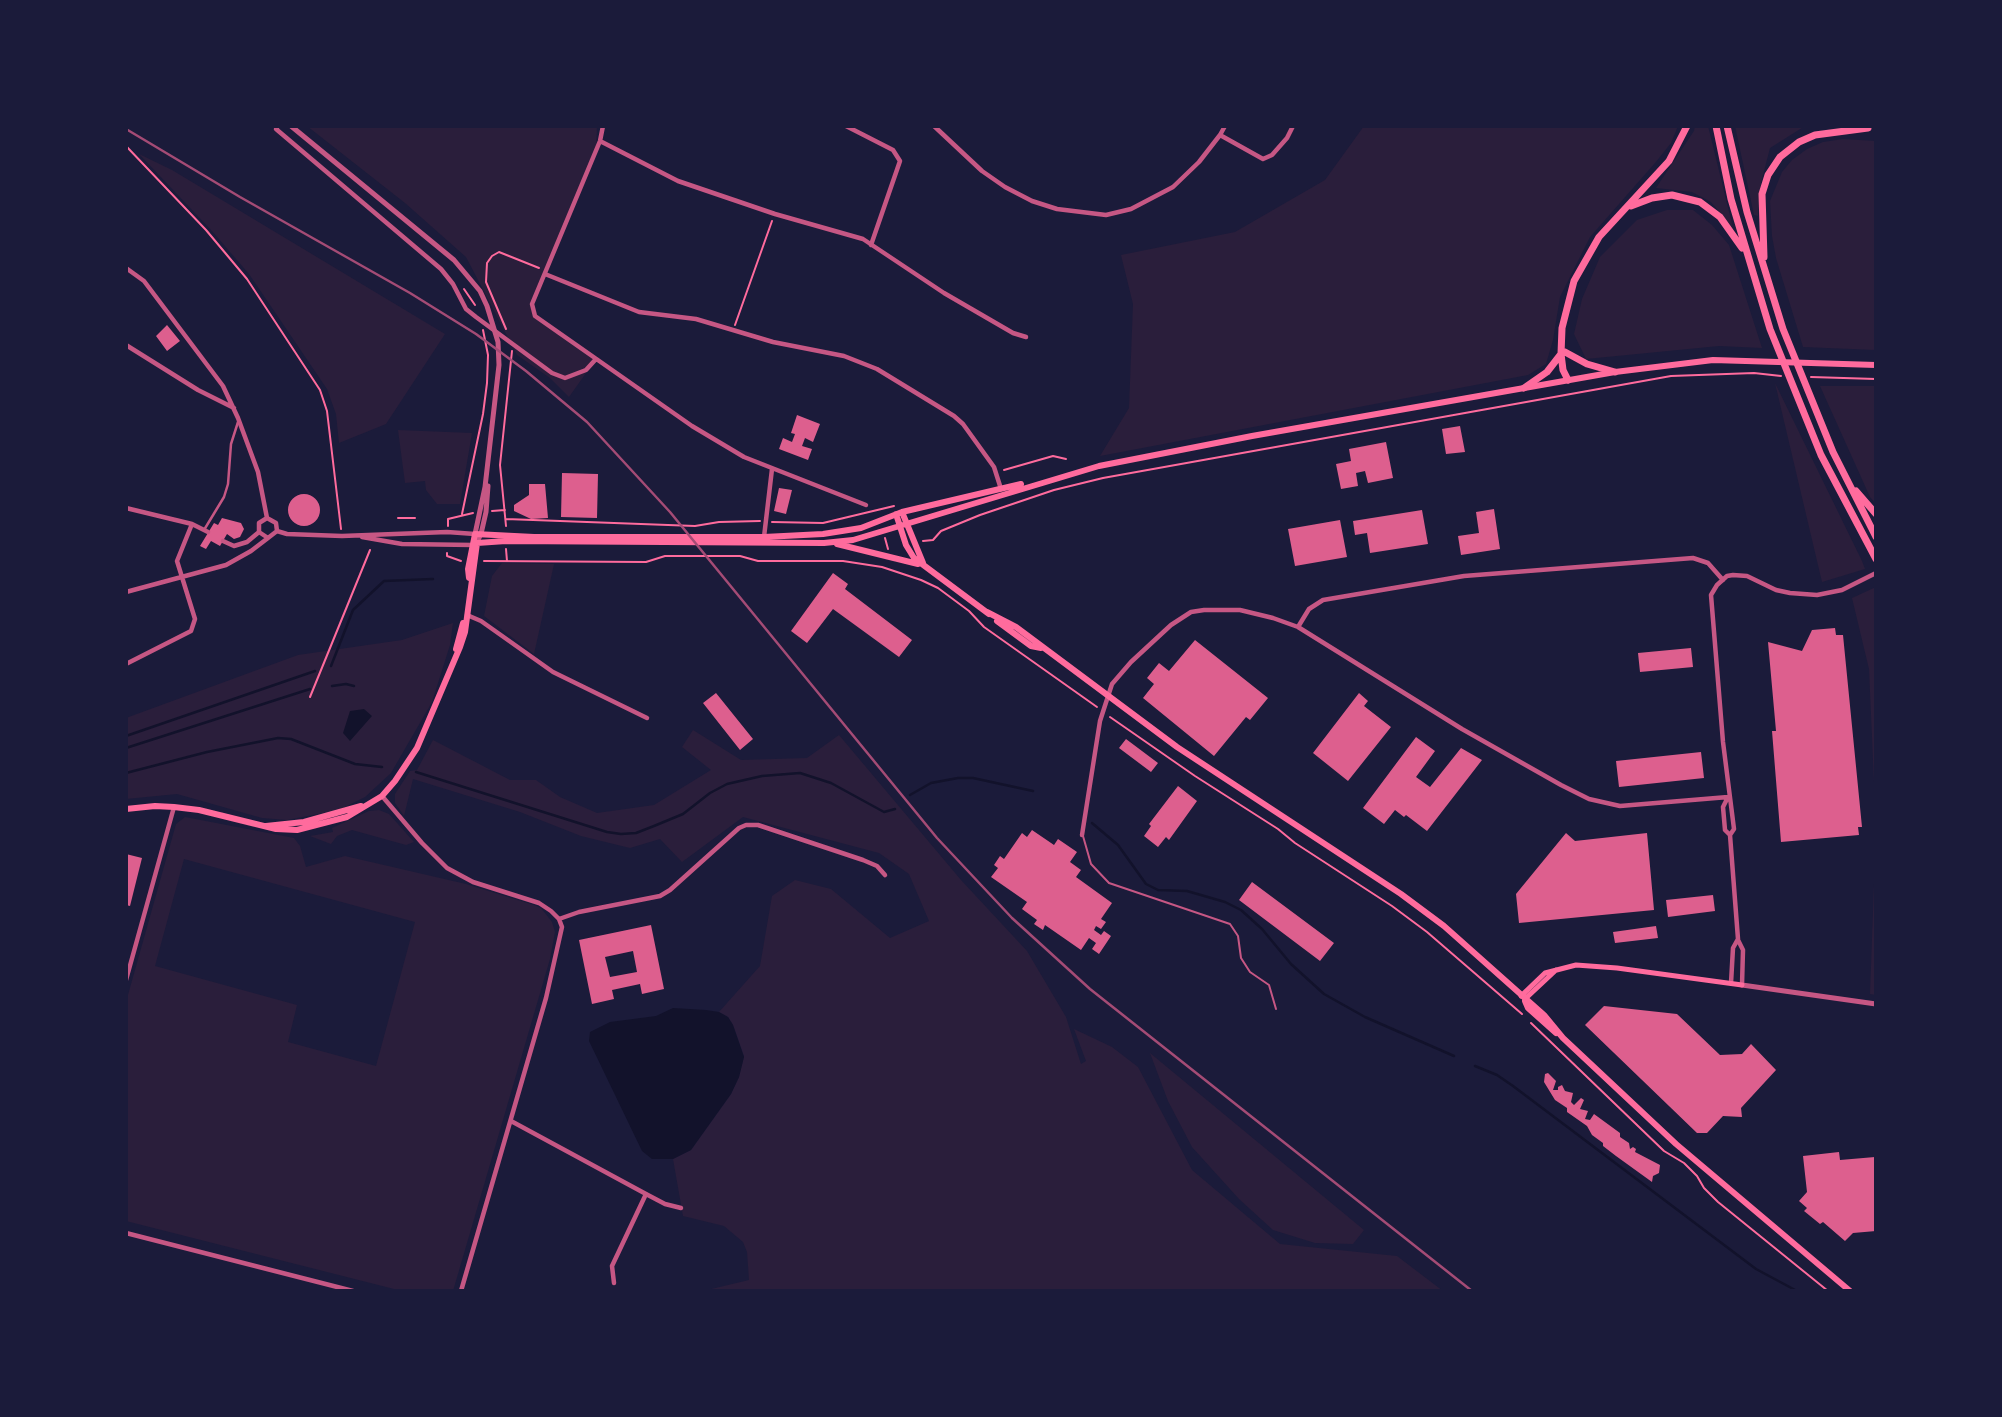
<!DOCTYPE html>
<style>
body{margin:0}
#map{position:relative;width:2002px;height:1417px;overflow:hidden;background:#1b1b3a;font-family:"Exo 2",sans-serif}
canvas{display:block}
.frame{position:absolute;inset:0;border:128px solid #1b1b3a;pointer-events:none}
</style>
<div id="map">
<canvas width="2002" height="1417"></canvas>
<div class="frame"></div>
</div>
<script>
const c = document.querySelector('canvas').getContext('2d');
c.lineJoin = 'round';
function paint(path, color) { c.fillStyle = color; c.fill(path, 'evenodd'); }
const toPath = rows => new Path2D(rows.map(r => 'M' + r).join(''));
function trace(path, color, width, dash) { c.strokeStyle = color; c.lineWidth = width; c.lineCap = dash ? 'butt' : 'round'; c.setLineDash(dash || []); c.stroke(path); }
const green = toPath([
 [307,126,597,126,596,151,532,304,535,316,596,359,569,397,550,378,517,355,466,257,405,203],
 [1364,126,1678,126,1671,143,1655,163,1590,237,1560,297,1553,340,1546,364,1528,375,1100,456,1129,408,1133,304,1121,255,1235,232,1325,180],
 [1695,126,1708,126,1733,228,1711,202,1692,192,1656,188,1694,131],
 [1735,126,1805,126,1770,148,1761,183,1758,216,1754,215],
 [1843,139,1876,141,1876,350,1803,347,1776,258,1772,236,1770,201,1782,172,1792,160,1807,149,1823,142],
 [139,154,172,170,445,334,386,424,339,443,336,414,327,389,249,274,212,231],
 [1667,210,1693,210,1712,225,1729,245,1762,348,1719,346,1586,359,1574,334,1582,299,1600,257,1637,220],
 [1775,383,1862,561,1865,569,1822,582],
 [1820,386,1876,386,1876,504,1870,497],
 [398,430,472,433,460,504,437,504,426,490,425,481,405,483],
 [502,563,554,564,534,654,484,616,492,576],
 [1876,587,1876,995,1870,994,1876,828,1869,669,1852,598],
 [453,623,450,645,432,702,391,773,365,797,339,810,287,820,262,818,177,794,126,799,126,718,298,655,402,640],
 [693,730,741,760,807,758,839,735,961,880,1027,951,1066,1017,1081,1064,1086,1061,1074,1029,1112,1047,1138,1067,1192,1170,1280,1244,1397,1256,1443,1291,703,1291,749,1280,747,1252,743,1242,724,1226,683,1216,673,1159,691,1150,731,1094,739,1077,744,1056,733,1025,728,1017,719,1012,760,966,772,896,795,880,831,889,890,938,929,921,909,874,879,853,743,817,682,862,660,839,630,848,581,836,520,812,413,779,404,816,395,803,395,794,410,771,417,770,433,740,510,780,536,780,560,797,597,813,654,805,711,770,682,747],
 [379,810,389,814,414,842,406,845,352,830,337,836,331,844,310,836,333,832,332,828,369,811],
 [185,817,294,838,300,846,306,867,345,856,466,884,534,905,541,908,552,922,555,932,550,959,453,1291,402,1291,126,1221,126,1002,176,824],
 [184,859,415,922,376,1066,288,1042,297,1005,155,966],
 [1150,1053,1364,1230,1353,1244,1315,1243,1273,1230,1239,1199,1192,1147,1168,1101]
]);
const water = toPath([
 [364,709,372,716,350,741,343,733,350,711],
 [673,1008,706,1010,719,1012,728,1017,733,1025,744,1057,739,1077,731,1094,691,1150,673,1159,652,1159,642,1151,589,1041,590,1032,610,1022,656,1016]
]);
const stream = toPath([
 [331,666,353,610,384,581,433,579],
 [332,686,346,684,354,686],
 [126,736,315,671],
 [126,748,310,689],
 [416,772,607,832,621,834,636,833,654,826,683,814,710,793,727,784,762,776,800,773,831,783,884,812,895,809],
 [126,773,207,752,278,738,291,739,355,764,382,767],
 [910,795,931,783,958,778,973,778,1033,791],
 [1092,823,1118,845,1146,884,1158,890,1187,891,1225,902,1241,910,1262,929,1291,964,1324,994,1365,1017,1454,1056],
 [1475,1066,1497,1075,1513,1086,1756,1269,1797,1291]
]);
const building = toPath([
 [167,325,180,341,167,351,156,336],
 [797,415,820,424,813,442,805,438,802,446,812,449,808,460,779,449,783,438,792,442,795,434,791,433],
 [1460,426,1465,452,1446,454,1442,429],
 [1386,442,1393,478,1368,483,1365,471,1356,473,1358,486,1341,489,1336,464,1351,461,1349,449],
 [562,473,598,474,597,518,561,517],
 [529,484,545,484,548,518,531,519,514,511,514,505,529,495],
 [779,488,792,490,786,514,774,511],
 '288 510a16 16 0 1 1 32 0a16 16 0 1 1-32 0Z',
 [1494,509,1500,549,1461,555,1458,536,1479,533,1476,512],
 [1422,510,1428,544,1370,553,1367,533,1355,535,1353,521],
 [222,518,241,523,244,529,240,537,234,539,227,534,220,546,211,541,206,549,200,546,214,523,218,525],
 [1340,520,1347,557,1295,566,1288,529],
 [833,573,848,584,845,589,912,640,899,657,833,609,807,643,791,631],
 [1835,628,1836,635,1843,635,1862,827,1858,827,1859,835,1781,842,1772,731,1776,731,1768,642,1802,651,1812,630],
 [1195,640,1268,698,1250,720,1246,717,1214,756,1143,698,1154,684,1147,678,1159,663,1169,671],
 [1691,648,1693,667,1640,672,1638,653],
 [716,693,753,739,740,750,703,703],
 [1359,693,1368,701,1364,706,1391,727,1348,781,1313,753],
 [1416,737,1435,751,1416,777,1430,787,1461,748,1482,760,1427,831,1406,815,1404,817,1395,810,1384,824,1363,808],
 [1126,739,1158,763,1151,772,1119,748],
 [1701,752,1704,778,1619,787,1616,761],
 [1178,786,1197,801,1169,840,1166,837,1158,847,1144,836,1151,826,1149,824],
 [1032,830,1054,845,1058,839,1077,852,1070,862,1081,870,1076,877,1112,903,1101,919,1106,922,1101,929,1096,926,1094,930,1101,935,1104,931,1111,936,1099,954,1092,949,1096,943,1089,938,1081,950,1045,925,1043,930,1034,924,1037,920,1022,909,1027,902,991,877,998,868,994,865,1000,856,1004,859,1022,833,1027,837],
 [1566,833,1575,841,1647,833,1654,910,1519,923,1516,894],
 [126,854,142,858,130,906,126,905],
 [1252,882,1334,943,1320,961,1239,900],
 [1713,895,1715,911,1668,917,1666,900],
 [651,925,664,989,642,994,640,984,612,990,614,999,592,1004,579,940],
 [633,951,637,972,610,977,605,957],
 [1656,926,1658,938,1615,943,1613,932],
 [1604,1006,1677,1014,1720,1055,1742,1054,1751,1044,1776,1070,1741,1108,1742,1117,1723,1116,1707,1133,1697,1133,1585,1025],
 [1548,1073,1556,1081,1553,1090,1558,1090,1558,1087,1562,1085,1565,1091,1573,1093,1571,1102,1574,1105,1581,1098,1584,1100,1580,1109,1588,1111,1585,1119,1590,1120,1594,1114,1620,1133,1620,1137,1629,1143,1630,1149,1633,1147,1636,1149,1635,1152,1660,1165,1659,1173,1653,1176,1652,1182,1616,1156,1603,1146,1603,1143,1592,1135,1587,1126,1567,1112,1567,1108,1555,1100,1544,1082,1545,1074],
 [1839,1152,1840,1160,1875,1157,1876,1169,1876,1231,1853,1233,1845,1241,1823,1222,1820,1224,1804,1211,1807,1208,1799,1201,1807,1192,1803,1156]
]);
const path = toPath([
 [126,146,206,230,247,279,320,390,327,411,341,529],
 [464,289,475,305],
 [735,325,772,221],
 [506,329,486,282,487,263,492,256,499,252,539,268],
 [1811,377,1876,379],
 [1004,470,1053,456,1066,459],
 [492,511,505,510],
 [462,514,483,414,487,383,488,355,483,330],
 [398,518,415,518],
 [506,519,695,526,719,522,760,521],
 [772,522,823,523,894,506],
 [448,526,448,519,473,513],
 [506,526,500,465,512,351],
 [885,538,888,549],
 [923,541,933,540,941,531,980,515,1054,490,1103,478,1671,376,1754,373,1781,376],
 [506,549,507,561],
 [447,553,447,556,461,561],
 [484,561,646,562,665,556,740,556,758,561,843,561,882,567,921,580,938,588,969,611,984,627,1097,707],
 [310,697,370,550],
 [1110,717,1195,776,1278,829,1295,843,1392,906,1427,932,1522,1014],
 [1531,1023,1664,1151,1684,1163,1697,1176,1704,1188,1718,1202,1828,1291]
]);
const service = toPath([
 [1083,836,1091,864,1109,883,1230,924,1238,936,1241,958,1250,972,1269,985,1276,1009]
]);
const pedestrian = toPath([
 [204,530,224,497,228,484,231,444,238,422]
]);
const minor = toPath([
 [278,126,276,129,441,269,453,284,466,309,476,317,552,373,565,378,586,370,596,359],
 [603,126,600,141,532,304,535,316,692,426,744,457,866,505],
 [846,126,893,150,900,161,871,245],
 [934,126,982,171,1005,187,1032,201,1057,209,1106,215,1131,209,1173,187,1199,162,1220,135,1225,126],
 [1220,135,1263,159,1272,155,1287,138,1293,126],
 [600,141,678,181,775,214,863,239,944,293,1013,333,1026,337],
 [126,268,144,281,223,386,238,418,258,472,267,518],
 [545,274,639,312,696,319,773,342,844,356,877,369,954,416,963,424,994,467,1001,489],
 [126,345,198,390,234,408],
 [126,508,192,524,208,532],
 [267,518,276,523,277,531],
 [277,531,287,534,342,536,447,532,475,534],
 [259,532,268,538,277,531],
 [259,532,259,523,267,518],
 [362,537,402,544,473,545],
 [764,537,772,469],
 [223,541,234,546,247,542,259,532],
 [126,592,226,565,251,551,268,538],
 [467,615,481,621,553,672,647,718],
 [1298,627,1309,609,1323,600,1464,576,1693,558,1708,563,1723,580],
 [126,664,191,631,195,619,177,561,192,524],
 [382,796,422,843,447,868,473,882,539,903,551,911,559,919,562,927,546,998,461,1291],
 [1728,797,1723,807,1725,830,1730,835],
 [1082,835,1100,721,1112,684,1131,662,1171,625,1191,612,1204,610,1240,610,1273,618,1298,627,1462,729,1561,785,1589,799,1620,806,1728,797],
 [559,919,579,912,660,896,670,890,739,828,746,825,758,825,863,860,877,866,885,875],
 [1738,940,1743,950,1742,985],
 [126,980,174,807],
 [1731,983,1733,948,1738,939,1730,835,1734,829,1723,742,1711,595,1717,585,1727,576,1733,575,1747,576,1776,590,1790,593,1817,595,1842,590,1876,573],
 [511,1121,646,1194,665,1204,681,1208],
 [126,1233,353,1291],
 [614,1283,612,1266,646,1194]
]);
const tertiary = toPath([
 [291,126,454,260,480,291,487,306,498,342,499,365,485,487,475,534],
 [476,544,481,534,486,512,488,486],
 [1742,985,1876,1004]
]);
const secondary = toPath([
 [1521,996,1545,973,1576,965,1617,968,1742,985],
 [1525,999,1556,970]
]);
const primary = toPath([
 [902,512,923,563],
 [896,514,906,545,914,558,989,614],
 [837,544,918,564],
 [469,578,468,569,475,534,534,537,764,537,823,534,861,528,902,512,1021,484],
 [987,612,1016,627,1177,747,1401,894,1444,926,1544,1015,1563,1038,1676,1144,1850,1291],
 [997,621,1031,646,1041,648],
 [456,649,463,623],
 [126,809,155,806,174,807,199,810,276,829,297,830,347,817,382,796,395,781,417,748,460,647,465,632,477,543,506,541,824,543,853,540,1099,466,1252,436,1615,372,1713,360,1876,365],
 [266,826,304,822,361,806],
 [1525,1001,1528,1008,1556,1033]
]);
const trunk = toPath([
 [1716,126,1731,199,1770,329,1821,455,1876,559],
 [1727,126,1747,212,1783,329,1833,452,1876,537],
 [1631,206,1652,198,1672,195,1700,202,1720,217,1742,248],
 [1764,257,1762,194,1768,175,1780,157,1799,142,1815,135,1868,128],
 [1565,352,1587,364,1615,372],
 [1568,380,1563,370,1561,354,1562,328,1574,281,1599,237,1669,161,1687,126],
 [1524,388,1547,372,1561,354],
 [1856,491,1876,514]
]);
const rail = toPath([
 [126,129,240,197,410,293,476,334,526,371,587,422,670,512,937,838,1012,918,1090,989,1472,1291]
]);
paint(green, '#2a1e3b');
paint(water, '#12122b');
trace(stream, '#12122b', 2.5);
paint(building, '#dd5f8e');
trace(path, '#ff6b9d', 2);
trace(service, '#c65784', 2);
trace(pedestrian, '#c65784', 2.5);
trace(minor, '#c65784', 4.5);
trace(tertiary, '#c65784', 5);
trace(secondary, '#ff6b9d', 5);
trace(primary, '#ff6b9d', 6);
trace(trunk, '#ff6b9d', 7);
trace(rail, '#a44b75', 2.5);
</script>
